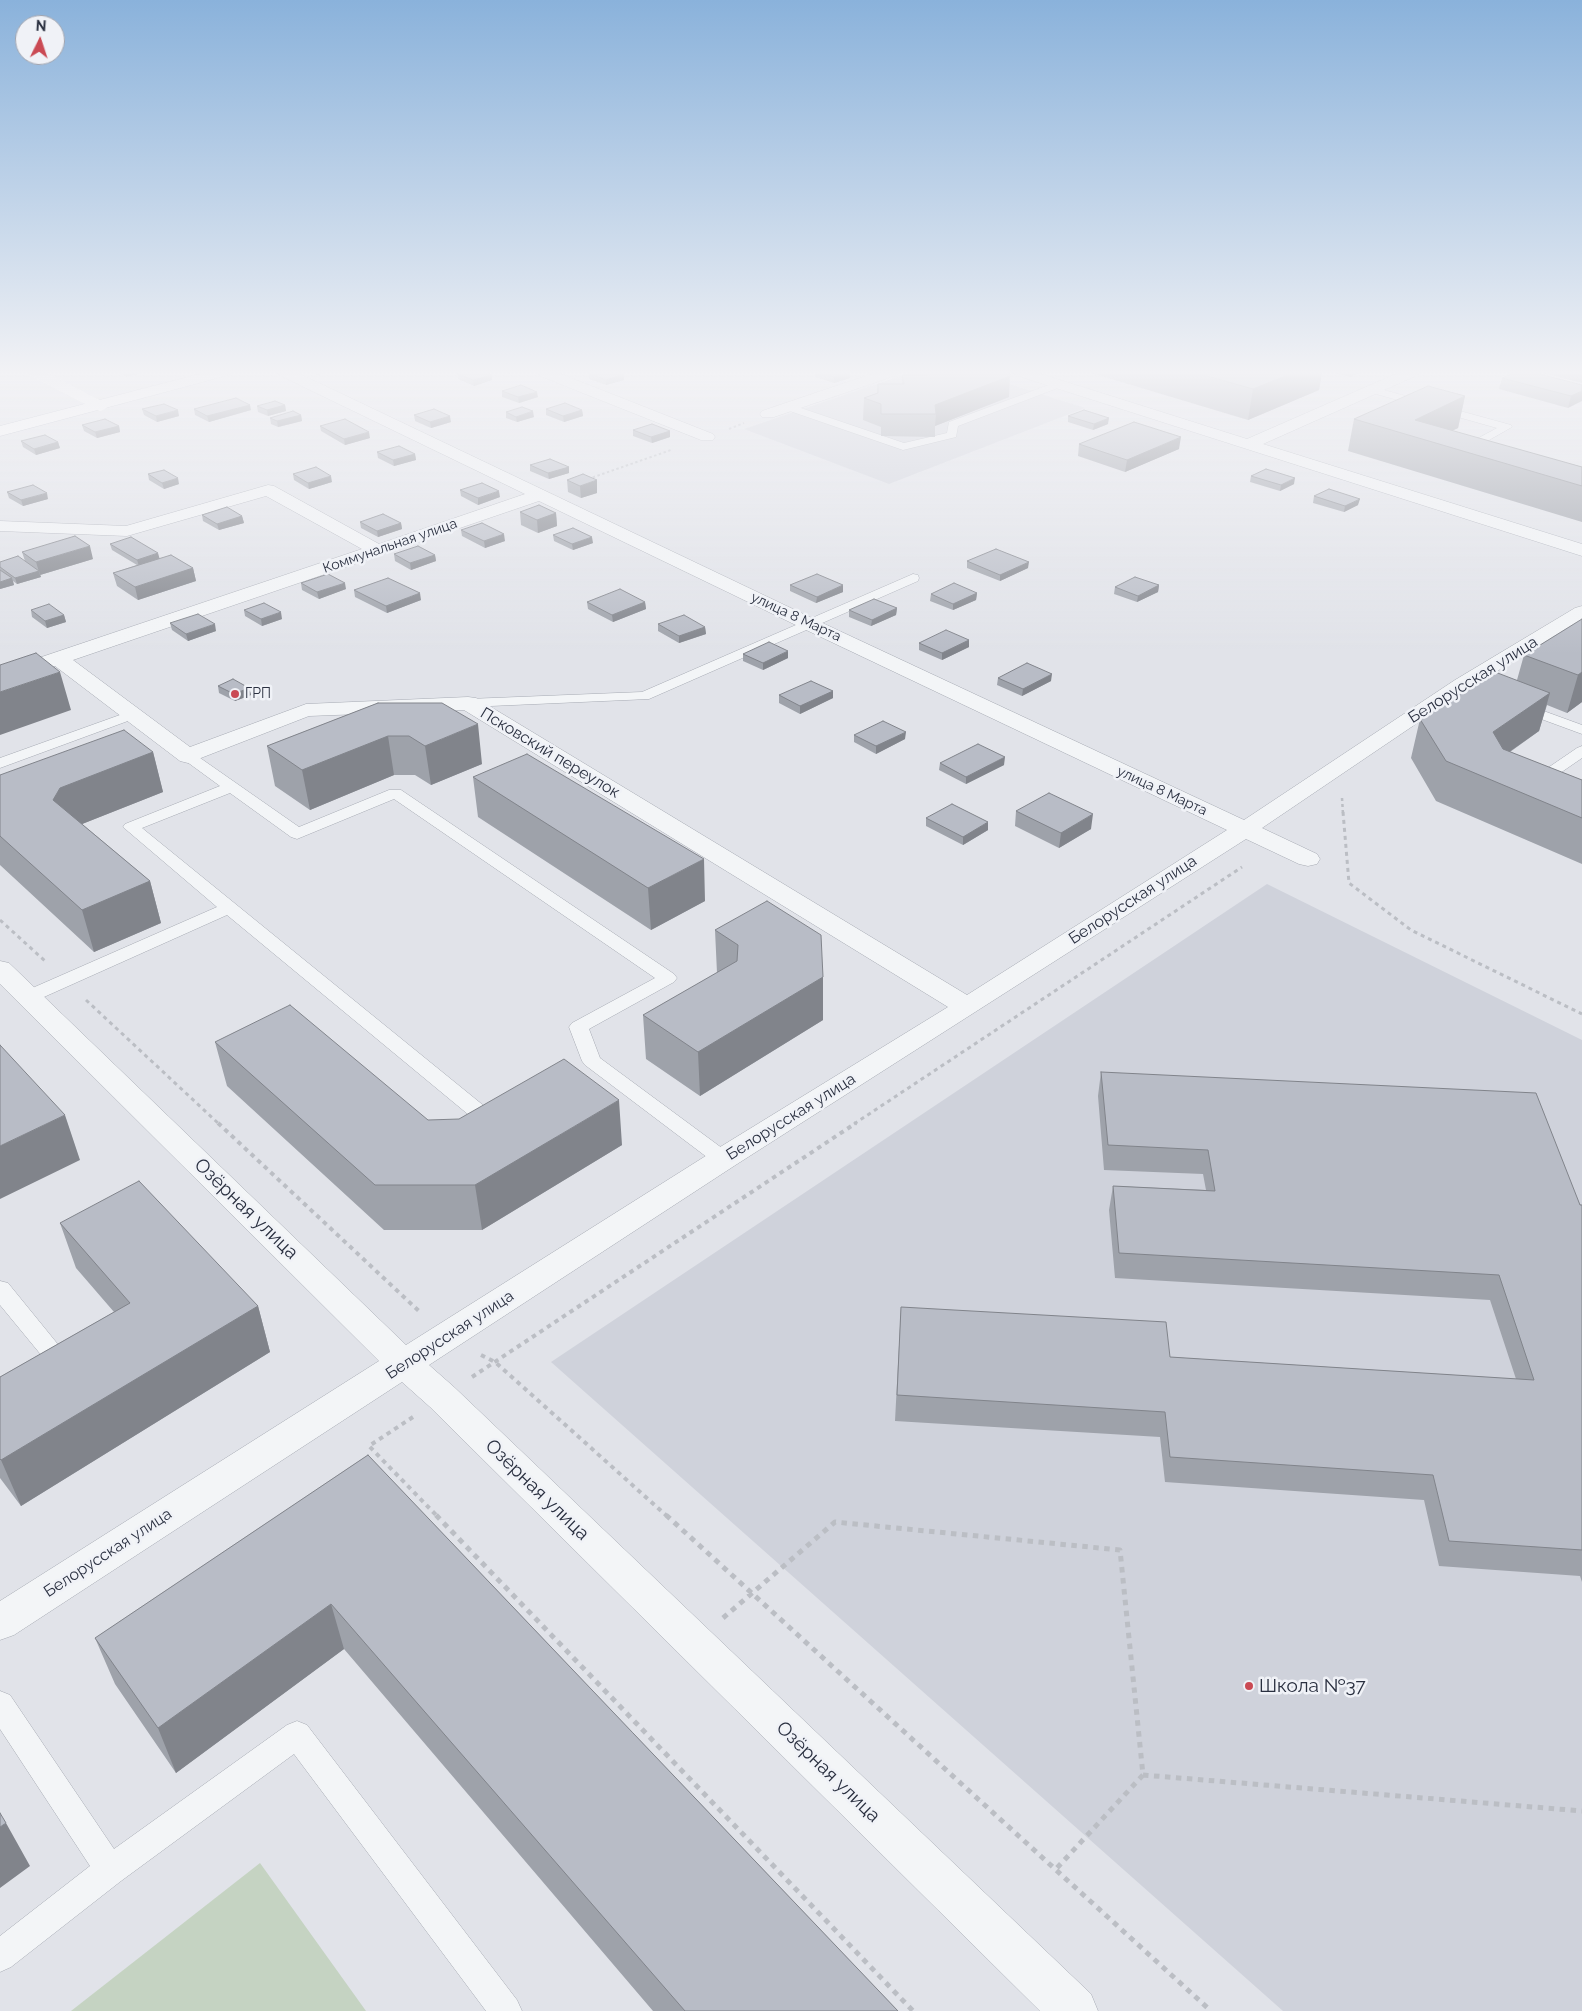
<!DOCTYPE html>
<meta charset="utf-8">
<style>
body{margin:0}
#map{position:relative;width:1582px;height:2011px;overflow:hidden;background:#e1e3e9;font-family:Raleway,sans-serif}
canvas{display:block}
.north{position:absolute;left:15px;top:15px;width:50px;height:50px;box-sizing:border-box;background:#f0f2f7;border:1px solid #a1a4ae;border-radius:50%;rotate:4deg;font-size:14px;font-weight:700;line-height:20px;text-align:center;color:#2a3040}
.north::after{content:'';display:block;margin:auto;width:18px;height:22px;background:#ca4a54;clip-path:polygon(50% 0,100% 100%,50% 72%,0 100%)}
</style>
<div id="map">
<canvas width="1582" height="2011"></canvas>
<div class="north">N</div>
</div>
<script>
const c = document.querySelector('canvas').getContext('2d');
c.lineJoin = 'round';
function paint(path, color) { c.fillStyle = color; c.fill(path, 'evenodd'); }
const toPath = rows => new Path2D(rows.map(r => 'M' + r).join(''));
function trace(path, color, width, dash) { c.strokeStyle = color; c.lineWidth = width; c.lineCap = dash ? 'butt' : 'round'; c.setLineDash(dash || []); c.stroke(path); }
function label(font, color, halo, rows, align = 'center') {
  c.font = font + ' Raleway,sans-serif'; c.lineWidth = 5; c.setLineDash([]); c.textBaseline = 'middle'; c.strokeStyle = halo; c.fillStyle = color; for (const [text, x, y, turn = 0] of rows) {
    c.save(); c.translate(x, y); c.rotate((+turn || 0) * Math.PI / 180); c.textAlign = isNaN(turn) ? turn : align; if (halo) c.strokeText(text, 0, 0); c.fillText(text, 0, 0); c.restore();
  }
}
const built = toPath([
 [912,372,972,372,1085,408,889,484,744,429],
 [1267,884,1582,1040,1582,2011,1283,2011,551,1362]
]);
const green = toPath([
 [260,1863,366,2011,71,2011]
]);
const pathFar4 = toPath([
 [729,429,744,423],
 [588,479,671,450]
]);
const pathFar3 = toPath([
 [1342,798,1343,814]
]);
const pathFar2 = toPath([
 [1343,812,1349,883,1411,930,1582,1014],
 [0,920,45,961],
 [86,1000,219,1124],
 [854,1124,1242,867]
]);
const pathFar1 = toPath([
 [218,1123,421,1313],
 [481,1355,495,1362,667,1516],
 [472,1377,856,1123],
 [413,1417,369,1446,437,1516]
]);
const path = toPath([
 [436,1515,913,2011],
 [666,1515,1211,2011],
 [723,1618,835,1522,1120,1550,1143,1775,1056,1869],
 [1143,1775,1582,1811]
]);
const service = toPath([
 [1059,381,1063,382,1064,384,1063,386,958,426,956,437,903,450,784,409,783,407,784,405,792,405,904,443,947,433,949,422,1059,381],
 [1373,387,1511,425,1512,427,1468,452,1460,452,1458,450,1460,448,1497,428,1369,392,1368,390,1369,388,1373,387],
 [913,574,918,575,919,578,918,581,649,699,468,707,463,706,461,703,463,700,468,699,642,692,913,574],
 [1519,702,1582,725,1582,734,1514,709,1512,706,1514,703,1519,702],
 [131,711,136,712,138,715,136,718,0,768,0,758,131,711],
 [1582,746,1582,758,1550,780,1582,793,1582,804,1533,784,1531,781,1533,778,1577,748,1582,746],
 [188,751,193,753,299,827,389,790,401,790,674,974,677,978,674,982,589,1029,600,1058,730,1154,733,1159,730,1164,723,1166,716,1164,585,1065,582,1061,569,1027,572,1023,655,978,394,799,297,839,291,837,230,793,142,828,489,1110,497,1108,504,1110,507,1115,504,1120,495,1125,488,1127,481,1125,227,915,35,1001,28,1003,21,1001,19,997,21,993,217,907,123,827,125,824,220,786,183,759,180,756,183,753,188,751],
 [0,1281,8,1283,69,1358,65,1364,8,1398,0,1400,0,1379,42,1356,0,1305,0,1281],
 [0,1691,10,1695,114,1849,287,1725,297,1721,307,1725,517,2000,522,2011,486,2011,294,1754,121,1881,11,1967,0,1972,0,1936,90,1866,0,1729,0,1691]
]);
const minor = toPath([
 [277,372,296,372,816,620,1244,820,1455,680,1575,608,1582,606,1582,620,1469,688,1262,828,1317,854,1320,859,1317,864,1308,866,1299,864,1246,839,734,1166,429,1365,454,1387,1091,1994,1098,2011,1040,2011,430,1407,402,1382,14,1635,0,1640,0,1601,379,1361,0,984,0,961,9,963,406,1345,712,1152,948,1007,464,710,309,716,188,763,180,761,55,666,0,684,0,671,362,549,266,496,127,536,0,531,0,521,126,526,268,485,274,486,379,544,525,494,279,375,277,372],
 [539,501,802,628,1227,830,967,995,476,698,468,697,306,704,190,747,73,660,539,501],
 [538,372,556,372,713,434,715,437,713,440,701,440,540,376,538,372],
 [877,372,899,372,897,375,774,417,762,417,760,414,762,411,877,372],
 [1013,372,1035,372,1247,439,1400,372,1420,372,1418,375,1263,444,1582,544,1582,556,1015,375,1013,372]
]);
const secondary = toPath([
 [27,372,45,372,105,403,108,406,105,409,100,411,95,409,29,375,27,372]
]);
const primary = toPath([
 [207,372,231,372,229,375,0,436,0,426,207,372]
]);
const wall = toPath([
 [120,372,144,372,126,377,120,373],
 [312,372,328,372,318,375],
 [815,372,850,372,850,378,834,383,815,377],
 [926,372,1009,372,1009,397,935,426,935,437,881,436,881,427,863,420,864,398,877,393,878,384,902,384,902,375,926,375],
 [1088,372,1322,372,1319,390,1248,420],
 [1331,372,1362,372,1350,377],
 [1539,372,1582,372,1582,383],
 [589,373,624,374,624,380,606,385,589,379],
 [457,374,492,375,492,380,474,386,458,379],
 [1502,378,1582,385,1568,408,1499,389],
 [502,391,538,397,519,403,502,397],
 [1465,396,1458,428,1452,431,1582,467,1582,522,1348,451,1354,419],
 [285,405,286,411,268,416,258,412,257,406],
 [142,409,179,416,157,422,144,415],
 [194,409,251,410,209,422,195,415],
 [546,409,582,410,583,416,564,422,546,415],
 [506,412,534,417,517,422,506,418],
 [301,415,302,421,278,427,271,424,270,418],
 [414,415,451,422,431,428,415,421],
 [1068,416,1108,424,1093,430,1068,422],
 [82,425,119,426,120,432,97,438,84,431],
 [320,426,370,438,345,445,321,431],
 [633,430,670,431,670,437,652,443,633,436],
 [21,441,58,442,60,448,36,455,23,447],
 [1079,444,1179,449,1125,472,1078,456],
 [377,452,415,454,416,460,394,466,378,458],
 [530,465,569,467,569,473,549,479,530,471],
 [148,474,179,484,164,489,149,480],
 [293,474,332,482,309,489,294,480],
 [1251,476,1294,484,1280,491,1250,482],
 [567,480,597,493,581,498,568,492],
 [460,490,500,497,478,505,461,496],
 [7,492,48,499,23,506,9,498],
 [1314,496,1358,505,1344,512,1313,503],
 [520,512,556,513,557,526,538,533,521,525],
 [202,515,242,516,244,523,219,530,203,521],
 [360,522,401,523,402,529,378,537,361,528],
 [461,530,505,541,485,548,462,536],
 [553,535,593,543,573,550,554,541],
 [110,544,193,568,196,581,138,600,117,586,113,573,137,565,112,550],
 [22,552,93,559,40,575,41,577,17,584,13,581,14,585,0,589,0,562,25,561],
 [394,554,435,555,436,561,411,570,395,561],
 [967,561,1028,568,1000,581,967,568],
 [301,583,346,589,319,599,302,590],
 [790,585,843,592,816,603,790,591],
 [1159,585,1158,592,1137,602,1114,594,1115,587],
 [354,590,421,600,387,613,355,597],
 [977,593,976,600,953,610,930,601,931,594],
 [587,602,645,602,646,609,613,622,588,609],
 [897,608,896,615,871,626,849,617,849,610],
 [31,610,64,615,66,622,47,628,32,617],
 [244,610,282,619,262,626,245,616],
 [1582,619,1582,702,1567,713,1547,705,1539,731,1510,752,1582,780,1582,864,1436,801,1411,758,1420,719,1517,680,1524,655],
 [170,623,216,631,188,641,172,630],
 [658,624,705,627,706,634,679,643,658,631],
 [969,640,969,647,942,660,919,650,919,643],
 [743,654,788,658,763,670,743,661],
 [998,678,1051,681,1022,696,997,685],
 [218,686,249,688,251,695,235,701,219,693],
 [833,691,833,698,800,714,779,703,779,695],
 [378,703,482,764,431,785,415,775,394,775,310,810,275,786,267,746],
 [854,735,905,739,876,754,854,742],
 [153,752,163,792,82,824,150,881,161,923,94,952,0,865,0,775],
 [940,763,1004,765,966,784,939,770],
 [473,777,705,901,651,930,478,817],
 [1016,811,1091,829,1059,848,1015,826],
 [926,818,988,830,963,845,926,826],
 [715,930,823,977,823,1020,700,1096,646,1059,643,1015,717,973],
 [215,1042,428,1120,622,1145,482,1230,384,1230,227,1086],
 [1101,1072,1582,1205,1582,1582,1580,1576,1439,1566,1424,1500,1165,1482,1160,1437,895,1421,901,1307,1170,1357,1516,1379,1490,1300,1115,1278,1109,1210,1113,1186,1206,1190,1203,1174,1104,1170,1098,1096],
 [60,1223,258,1306,270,1352,21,1506,0,1478,0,1377,114,1312,76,1268],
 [368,1455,898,2011,653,2011,344,1649,176,1773,115,1684,95,1638]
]);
const shadedWall = toPath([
 [125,372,144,372,126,377],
 [318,372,328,372,318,375],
 [507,372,515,372,507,374],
 [850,372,850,378,834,383,834,377],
 [1295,372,1322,372,1319,390,1248,420,1253,389],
 [1351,372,1362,372,1350,377],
 [624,374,624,380,606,385,606,380],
 [492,375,492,380,474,386,473,380],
 [1010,376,1009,397,935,426,936,414,935,405],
 [1582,391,1582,401,1568,408,1571,396],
 [537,392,538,397,519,403,518,397],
 [1465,396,1458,428,1430,441,1415,420],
 [250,405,251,410,209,422,207,416],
 [285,405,286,411,268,416,267,410],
 [178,410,179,416,157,422,156,416],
 [582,410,583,416,564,422,563,416],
 [533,411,534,417,517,422,516,417],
 [301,415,302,421,278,427,277,421],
 [450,416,451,422,431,428,430,422],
 [1109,418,1108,424,1093,430,1094,424],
 [119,426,120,432,97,438,95,432],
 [670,431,670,437,652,443,651,437],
 [369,432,370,438,345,445,344,439],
 [1181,437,1179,449,1125,472,1127,460],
 [58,442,60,448,36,455,34,449],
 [415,454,416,460,394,466,393,460],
 [569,467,569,473,549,479,548,473],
 [331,476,332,482,309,489,308,483],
 [178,478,179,484,164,489,162,483],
 [1295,478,1294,484,1280,491,1281,485],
 [597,480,597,493,581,498,580,486],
 [499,491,500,497,478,505,478,498],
 [47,493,48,499,23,506,21,500],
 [1360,499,1358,505,1344,512,1345,506],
 [556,513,557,526,538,533,537,520],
 [242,516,244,523,219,530,217,524],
 [401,523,402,529,378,537,377,531],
 [504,534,505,541,485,548,484,541],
 [592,537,593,543,573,550,572,544],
 [90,546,93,559,40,575,36,562],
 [158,553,160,560,139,566,137,560],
 [435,555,436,561,411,570,410,563],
 [1029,562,1028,568,1000,581,1000,575],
 [193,568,196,581,138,600,135,587],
 [39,571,41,577,17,584,15,578],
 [12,578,14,585,0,589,0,582],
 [345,583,346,589,319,599,317,592],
 [843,585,843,592,816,603,817,597],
 [1159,585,1158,592,1137,602,1138,596],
 [420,593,421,600,387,613,386,606],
 [977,593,976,600,953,610,953,604],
 [645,602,646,609,613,622,612,615],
 [897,608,896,615,871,626,872,620],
 [281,612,282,619,262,626,261,619],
 [64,615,66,622,47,628,45,621],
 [215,624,216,631,188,641,186,634],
 [705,627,706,634,679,643,679,636],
 [969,640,969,647,942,660,942,653],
 [788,651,788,658,763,670,763,663],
 [60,672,71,710,0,735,0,692],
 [1582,672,1582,702,1567,713,1578,675],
 [1052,674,1051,681,1022,696,1023,689],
 [249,688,251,695,235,701,234,694],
 [833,691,833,698,800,714,800,706],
 [1550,693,1539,731,1482,771,1493,732],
 [478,724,482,764,431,785,425,746],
 [906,732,905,739,876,754,876,746],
 [388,736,394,775,310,810,302,770],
 [153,752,163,792,72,828,53,800,60,788],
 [1005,757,1004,765,966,784,966,777],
 [1093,814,1091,829,1059,848,1061,833],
 [988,822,988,830,963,845,963,837],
 [704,859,705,901,651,930,648,888],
 [150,881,161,923,94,952,82,910],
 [823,977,823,1020,700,1096,698,1052],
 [619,1100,622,1145,482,1230,475,1185],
 [65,1115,80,1160,0,1199,0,1146],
 [258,1306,270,1352,21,1506,1,1460],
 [331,1604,344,1649,176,1773,158,1728],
 [6,1823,30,1866,0,1888,0,1827]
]);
const building = toPath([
 [463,372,485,372,492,375,473,380,457,374,463,372],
 [593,372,618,372,624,374,606,380,589,373,593,372],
 [817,372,850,372,834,377,817,372],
 [927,372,1009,372,1010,376,935,405,936,414,881,414,881,404,864,398,878,393,878,384,904,384,902,375,928,375,927,372],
 [1193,372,1295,372,1253,389,1193,372],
 [1515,372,1532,372,1582,385,1582,391,1571,396,1502,378,1515,372],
 [521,385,537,392,518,397,502,391,521,385],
 [1428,386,1465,396,1415,420,1582,467,1582,486,1354,419,1428,386],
 [236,398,250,405,207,416,194,409,236,398],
 [275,401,285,405,267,410,257,406,275,401],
 [565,403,582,410,563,416,546,409,565,403],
 [164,404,178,410,156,416,142,409,164,404],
 [522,407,533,411,516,417,506,412,522,407],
 [434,409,450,416,430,422,414,415,434,409],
 [1084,410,1109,418,1094,424,1068,416,1084,410],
 [293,411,301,415,277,421,270,418,293,411],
 [105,419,119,426,95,432,82,425,105,419],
 [345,419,369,432,344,439,320,426,345,419],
 [1134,422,1181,437,1127,460,1079,444,1134,422],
 [652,424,670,431,651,437,633,430,652,424],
 [45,435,58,442,34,449,21,441,45,435],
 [399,446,415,454,393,460,377,452,399,446],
 [550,459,569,467,548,473,530,465,550,459],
 [316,467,331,476,308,483,293,474,316,467],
 [1266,469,1295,478,1281,485,1251,476,1266,469],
 [164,470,178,478,162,483,148,474,164,470],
 [583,474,597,480,580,486,567,480,583,474],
 [482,483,499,491,478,498,460,490,482,483],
 [33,485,47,493,21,500,7,492,33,485],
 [1329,489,1360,499,1345,506,1314,496,1329,489],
 [539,505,556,513,537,520,520,512,539,505],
 [227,507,242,516,217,524,202,515,227,507],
 [383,514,401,523,377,531,360,522,383,514],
 [482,523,504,534,484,541,461,530,482,523],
 [573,528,592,537,572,544,553,535,573,528],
 [75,536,90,546,36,562,22,552,75,536],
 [131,537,158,553,137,560,110,544,131,537],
 [418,546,435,555,410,563,394,554,418,546],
 [996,549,1029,562,1000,575,967,561,996,549],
 [171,555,193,568,135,587,113,573,171,555],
 [18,556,39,571,15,578,0,567,0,562,18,556],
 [0,570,12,578,0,582,0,570],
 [328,574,345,583,317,592,301,583,328,574],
 [817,574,843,585,817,597,790,585,817,574],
 [1135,577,1159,585,1138,596,1115,587,1135,577],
 [388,578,420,593,386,606,354,590,388,578],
 [954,583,977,593,953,604,931,594,954,583],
 [620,589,645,602,612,615,587,602,620,589],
 [874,599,897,608,872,620,849,610,874,599],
 [264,603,281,612,261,619,244,610,264,603],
 [49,604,64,615,45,621,31,610,49,604],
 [198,614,215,624,186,634,170,623,198,614],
 [684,615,705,627,679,636,658,624,684,615],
 [1582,619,1582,672,1578,675,1524,655,1582,619],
 [946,630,969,640,942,653,919,643,946,630],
 [769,642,788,651,763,663,743,654,769,642],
 [36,653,60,672,0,692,0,665,36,653],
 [1027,663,1052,674,1023,689,998,678,1027,663],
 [1495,672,1550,693,1493,732,1503,749,1582,780,1582,818,1446,761,1420,719,1495,672],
 [233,679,249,688,234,694,218,686,233,679],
 [811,681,833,691,800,706,779,695,811,681],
 [378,703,442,703,478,724,425,746,409,736,388,736,302,770,267,746,378,703],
 [883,721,906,732,876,746,854,735,883,721],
 [124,730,153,752,60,788,53,800,150,881,82,910,0,836,0,775,124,730],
 [978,744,1005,757,966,777,940,763,978,744],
 [527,754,704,859,648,888,473,777,527,754],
 [1049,793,1093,814,1061,833,1016,811,1049,793],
 [952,804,988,822,963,837,926,818,952,804],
 [767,901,821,935,823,977,698,1052,643,1015,737,961,738,945,715,930,767,901],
 [290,1005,428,1120,459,1119,564,1059,619,1100,475,1185,375,1185,215,1042,290,1005],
 [0,1045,65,1115,0,1146,0,1045],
 [1101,1072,1536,1093,1580,1205,1582,1205,1582,1550,1449,1541,1433,1475,1170,1457,1165,1412,897,1395,901,1307,1166,1322,1170,1357,1534,1380,1499,1275,1119,1253,1113,1186,1215,1191,1208,1150,1108,1145,1101,1072],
 [139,1181,258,1306,1,1460,0,1459,0,1377,130,1303,60,1223,139,1181],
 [368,1455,898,2011,685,2011,331,1604,158,1728,95,1638,368,1455],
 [0,1813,6,1823,0,1827,0,1813]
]);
const markers = [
 [235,694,5,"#ca4a54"],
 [1249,1686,5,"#ca4a54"]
];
const farStreetnames = [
 ["Коммунальная улица",390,546,-19],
 ["улица 8 Марта",796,617,25],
 ["улица 8 Марта",1162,791,25]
];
const farPoinames = [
 ["ГРП",245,694]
];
const streetNames = [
 ["Белорусская улица",1473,680,-32],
 ["Псковский переулок",550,753,31],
 ["Белорусская улица",1133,900,-33],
 ["Белорусская улица",791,1117,-32],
 ["Белорусская улица",450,1335,-33],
 ["Белорусская улица",108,1553,-33]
];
const nearStreetnames = [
 ["Озёрная улица",246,1209,44],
 ["Озёрная улица",537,1490,44],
 ["Озёрная улица",828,1772,44]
];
const nearPoinames = [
 ["Школа №37",1259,1686]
];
paint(built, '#cfd2db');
paint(green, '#c5d3c2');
trace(service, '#a6aab3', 1);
trace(minor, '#a6aab3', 1);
trace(primary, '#a0a7b4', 1);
trace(pathFar4, '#bbbec4', 2, [2.5, 2.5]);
trace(pathFar3, '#bbbec4', 2.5, [3, 3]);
trace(pathFar2, '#bbbec4', 3, [4, 4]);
trace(pathFar1, '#bbbec4', 4, [4.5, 4.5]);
trace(path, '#bbbec4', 5, [5.5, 5.5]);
paint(service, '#f3f5f7');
paint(minor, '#f3f5f7');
paint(secondary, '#fff');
paint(primary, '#fff');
paint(wall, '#9ea2aa');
paint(shadedWall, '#81848b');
paint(building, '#b8bcc6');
trace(building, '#81848b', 1);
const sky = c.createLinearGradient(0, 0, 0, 654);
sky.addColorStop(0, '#8ab2db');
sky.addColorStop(0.57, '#f2f2f5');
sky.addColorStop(1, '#f2f2f500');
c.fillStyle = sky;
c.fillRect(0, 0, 1582, 654);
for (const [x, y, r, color] of markers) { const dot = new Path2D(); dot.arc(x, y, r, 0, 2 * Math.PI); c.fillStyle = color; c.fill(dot); trace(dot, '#f0f2f7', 2); }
label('14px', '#2a3040', '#f0f2f7', farStreetnames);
label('14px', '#2a3040', '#f0f2f7', farPoinames, 'left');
label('16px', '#2a3040', '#f0f2f7', streetNames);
label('19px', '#2a3040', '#f0f2f7', nearStreetnames);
label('19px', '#2a3040', '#f0f2f7', nearPoinames, 'left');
</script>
